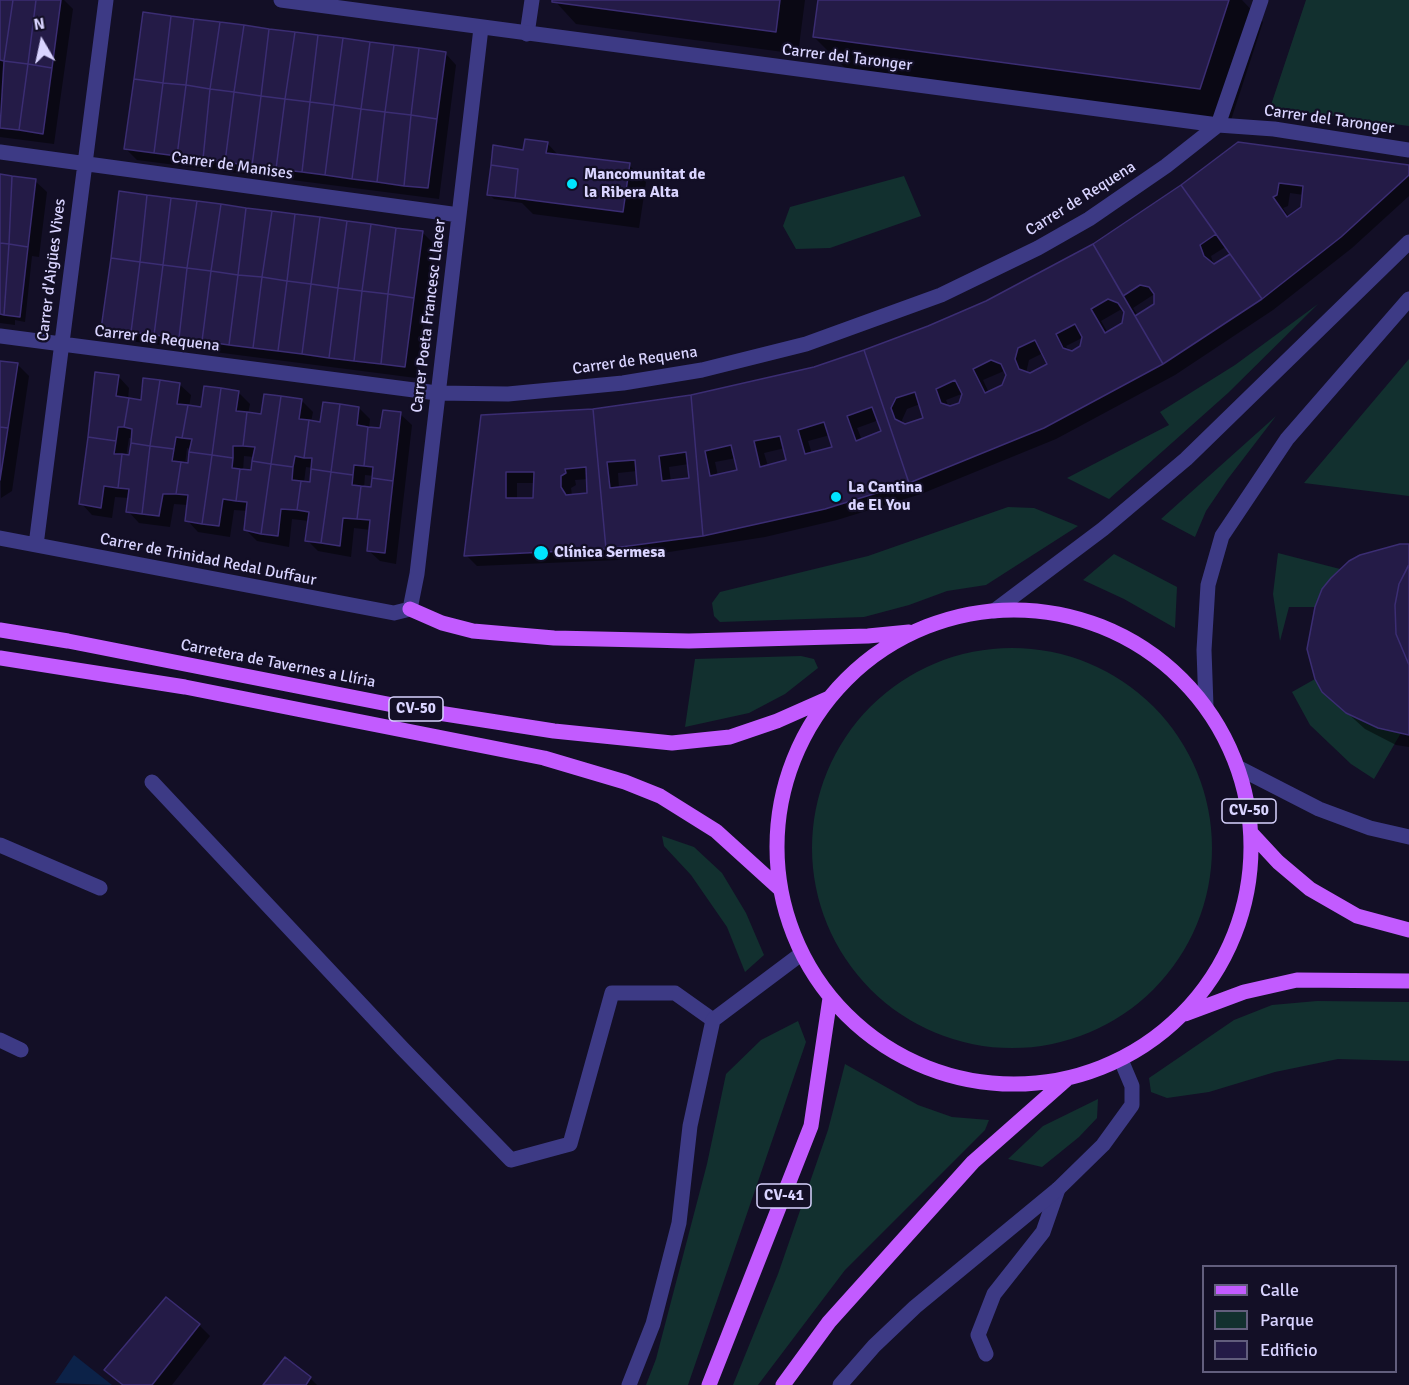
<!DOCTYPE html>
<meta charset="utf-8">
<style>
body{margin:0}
#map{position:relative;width:1409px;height:1385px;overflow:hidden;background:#130f26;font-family:Signika,sans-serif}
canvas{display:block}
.legend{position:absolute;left:1202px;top:1265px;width:195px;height:108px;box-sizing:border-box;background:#130f26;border:2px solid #625e7d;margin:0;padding:8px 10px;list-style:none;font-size:18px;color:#d9d4ff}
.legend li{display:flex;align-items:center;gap:12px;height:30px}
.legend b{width:30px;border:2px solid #625e7d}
.north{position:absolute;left:12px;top:12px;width:60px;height:60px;-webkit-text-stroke:4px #130f26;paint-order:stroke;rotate:351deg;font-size:16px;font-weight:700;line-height:24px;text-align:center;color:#d9d4ff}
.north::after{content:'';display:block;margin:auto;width:21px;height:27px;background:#d9d4ff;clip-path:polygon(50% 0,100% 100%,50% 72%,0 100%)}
</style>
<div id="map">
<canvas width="1409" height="1385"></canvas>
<ul class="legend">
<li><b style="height:8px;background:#c25bff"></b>Calle</li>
<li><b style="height:16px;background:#12302f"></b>Parque</li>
<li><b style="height:16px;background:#241b47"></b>Edificio</li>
</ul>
<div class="north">N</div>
</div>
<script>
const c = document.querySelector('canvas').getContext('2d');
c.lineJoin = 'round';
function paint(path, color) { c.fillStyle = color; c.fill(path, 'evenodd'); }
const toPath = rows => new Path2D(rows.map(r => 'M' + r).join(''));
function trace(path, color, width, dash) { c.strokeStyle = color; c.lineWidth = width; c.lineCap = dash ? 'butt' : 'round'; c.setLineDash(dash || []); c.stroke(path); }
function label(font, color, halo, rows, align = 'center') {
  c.font = font + ' Signika,sans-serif'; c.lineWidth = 4.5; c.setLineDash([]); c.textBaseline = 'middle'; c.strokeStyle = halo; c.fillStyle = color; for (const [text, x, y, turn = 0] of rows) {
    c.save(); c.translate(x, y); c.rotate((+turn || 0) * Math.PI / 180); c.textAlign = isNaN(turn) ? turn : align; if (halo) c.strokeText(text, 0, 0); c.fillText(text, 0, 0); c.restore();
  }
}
const green = toPath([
 [1306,0,1409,0,1409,126,1270,108],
 [904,176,921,216,830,248,796,249,783,226,790,207],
 [1318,304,1228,393,1109,499,1067,478,1169,425,1160,412,1235,365],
 [1409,359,1409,496,1304,483],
 [1276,416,1227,480,1206,511,1195,537,1161,519],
 [1008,507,1034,508,1078,526,986,585,947,591,909,605,864,617,720,622,714,616,712,603,720,592,868,556],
 [1278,553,1340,569,1322,589,1315,607,1289,607,1280,641,1273,594],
 [1114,554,1177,587,1175,628,1124,599,1083,580],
 '812 848a200 200 0 1 1 400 0a200 200 0 1 1-400 0Z',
 [801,656,814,659,818,668,785,694,749,713,685,727,695,659],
 [1315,679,1346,713,1378,728,1401,733,1374,779,1351,764,1310,725,1292,692],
 [662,836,694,847,722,873,746,913,764,955,745,972,727,927,691,875,664,846],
 [1317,1001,1409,1002,1409,1061,1338,1059,1275,1072,1209,1092,1167,1098,1151,1092,1149,1078,1234,1020,1272,1005],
 [798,1021,806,1042,688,1385,646,1385,656,1359,707,1164,726,1074,761,1040],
 [845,1064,918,1105,952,1117,989,1120,985,1130,845,1270,758,1385,733,1385,778,1274,828,1130],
 [1098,1099,1097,1118,1079,1137,1042,1167,1008,1159,1043,1126]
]);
const water = toPath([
 [74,1355,112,1385,55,1383]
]);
const shadow = toPath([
 [0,0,64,0,73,9,54,144,0,137],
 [554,0,805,0,798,54,576,24],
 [819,0,1242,0,1263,22,1231,120,845,68,814,37],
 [445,53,456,65,439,199,137,160,126,149],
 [547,143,559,156,629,165,646,182,639,228,533,214,522,203,494,199,489,194,525,151],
 [1238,143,1409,166,1409,196,1352,248,1273,310,1175,375,1056,439,921,494,837,520,765,537,618,560,477,566,466,555,482,417,593,411,692,397,815,368,898,340,986,302,1093,245,1164,200],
 [1290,193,1304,195,1302,208,1289,217,1283,208,1288,206],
 [1227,246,1232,254,1214,266,1211,256],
 [1153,295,1156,296,1155,305,1138,316,1133,308],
 [1120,310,1126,312,1123,323,1108,333,1101,321],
 [1084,337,1082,347,1070,352,1066,346],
 [1043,353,1049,365,1030,374,1026,373,1029,360],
 [1004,371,1007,375,1004,386,989,393,983,380],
 [964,393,960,404,949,408,946,400],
 [920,404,925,419,904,426,902,420,907,409],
 [879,420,883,432,862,440,857,428],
 [830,435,833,448,812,454,808,441],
 [785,448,788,461,768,466,764,453],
 [736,458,739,472,718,476,715,462],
 [689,464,690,479,671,482,669,467],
 [637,471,639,486,619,488,618,473],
 [588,479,589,495,572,496,571,488,576,485,575,480],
 [517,483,535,483,535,500,517,499],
 [0,176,35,181,47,192,39,257,32,256,25,322,15,320,15,325,0,323],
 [422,232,434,244,416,378,114,339,103,328],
 [0,362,17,364,29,376,12,491,1,498],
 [118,376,129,388,128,399,142,402,179,384,191,395,189,407,202,409,238,392,250,404,248,414,262,416,302,401,313,412,311,422,321,423,359,408,370,419,369,428,382,429,400,414,412,425,396,564,380,561,368,550,371,530,354,528,351,557,318,551,307,540,309,521,292,519,289,547,257,541,246,530,248,511,234,510,230,537,198,532,187,520,188,505,174,504,170,527,139,523,128,511,129,498,115,497,112,518,92,515,81,503],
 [129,438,133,438,130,457,126,457],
 [187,448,192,449,189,465,185,464],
 [244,456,254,457,252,472,243,471],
 [306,467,313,468,311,483,304,482],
 [365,475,374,476,373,489,364,488],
 [1400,545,1409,547,1409,747,1396,745,1365,729,1323,691,1350,562,1371,552],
 [199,1325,210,1336,172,1385,122,1385,106,1370],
 [285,1359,310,1378,317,1385,265,1385]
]);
const building = toPath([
 [0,0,13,0,4,61,0,60,0,0],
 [13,0,36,0,28,64,4,61,13,0],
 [36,0,61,0,52,68,28,64,36,0],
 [552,0,780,0,776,32,552,2,552,0],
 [818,0,1229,0,1200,89,813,37,818,0],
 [143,12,171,16,163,83,134,79,143,12],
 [171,16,194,19,186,85,163,83,171,16],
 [194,19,220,22,210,89,186,85,194,19],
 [220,22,244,25,234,92,210,89,220,22],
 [244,25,269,29,261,96,234,92,244,25],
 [269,29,295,32,285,99,261,96,269,29],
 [295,32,318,35,310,102,285,99,295,32],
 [318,35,343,38,334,105,310,102,318,35],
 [343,38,370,42,361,109,334,105,343,38],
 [370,42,394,45,385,112,361,109,370,42],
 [394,45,419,48,411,115,385,112,394,45],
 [419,48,446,52,437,119,411,115,419,48],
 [4,61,28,64,19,130,0,128,4,61],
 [28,64,52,68,43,134,19,130,28,64],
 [134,79,163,83,154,153,124,149,134,79],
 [163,83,186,85,177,156,154,153,163,83],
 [186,85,210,89,203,159,177,156,186,85],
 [210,89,234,92,225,162,203,159,210,89],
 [234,92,261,96,252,166,225,162,234,92],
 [261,96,285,99,276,169,252,166,261,96],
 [285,99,310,102,302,172,276,169,285,99],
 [310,102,334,105,325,175,302,172,310,102],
 [334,105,361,109,352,179,325,175,334,105],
 [361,109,385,112,377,182,352,179,361,109],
 [385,112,411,115,404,186,377,182,385,112],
 [411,115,437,119,428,188,404,186,411,115],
 [525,139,548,142,546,153,630,163,623,212,515,198,518,169,491,165,493,145,523,150,525,139],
 [1238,142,1409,165,1409,175,1341,237,1262,299,1181,185,1238,142],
 [1279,183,1303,186,1301,207,1287,217,1273,197,1277,195,1279,183],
 [491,165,518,169,515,198,487,195,491,165],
 [0,174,12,176,9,244,0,243,0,174],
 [12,176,36,179,28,247,9,244,12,176],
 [1181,185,1216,234,1200,245,1204,256,1214,264,1230,254,1262,299,1163,364,1135,316,1154,304,1154,294,1149,287,1140,285,1123,296,1093,244,1181,185],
 [119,191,147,195,140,262,111,258,119,191],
 [147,195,171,198,163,265,140,262,147,195],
 [171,198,197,201,187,268,163,265,171,198],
 [197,201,221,204,211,271,187,268,197,201],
 [221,204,246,208,238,275,211,271,221,204],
 [246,208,272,211,262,277,238,275,246,208],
 [272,211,295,214,287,281,262,277,272,211],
 [295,214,320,217,311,284,287,281,295,214],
 [320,217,347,221,338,288,311,284,320,217],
 [347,221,371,224,362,291,338,288,347,221],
 [371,224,396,228,388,294,362,291,371,224],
 [396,228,423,231,414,298,388,294,396,228],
 [0,243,9,244,4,315,0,314,0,243],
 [9,244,28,247,20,317,4,315,9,244],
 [1093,244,1163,364,1044,428,909,483,864,350,928,326,986,301,1093,244],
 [1108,299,1118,303,1124,312,1122,323,1105,333,1091,309,1108,299],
 [1075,324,1082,337,1080,346,1072,351,1063,348,1056,334,1075,324],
 [1035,340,1047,364,1030,373,1019,369,1015,359,1018,348,1035,340],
 [991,360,1001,364,1006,375,1002,385,985,393,973,369,991,360],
 [955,380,962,394,959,403,950,406,941,403,936,389,955,380],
 [915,392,923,418,905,424,895,419,891,408,896,398,915,392],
 [111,258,140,262,131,332,101,329,111,258],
 [140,262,163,265,154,335,131,332,140,262],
 [163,265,187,268,179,338,154,335,163,265],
 [187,268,211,271,202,341,179,338,187,268],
 [211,271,238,275,229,345,202,341,211,271],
 [238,275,262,277,253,348,229,345,238,275],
 [262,277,287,281,278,351,253,348,262,277],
 [287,281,311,284,302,354,278,351,287,281],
 [311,284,338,288,329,358,302,354,311,284],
 [338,288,362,291,354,361,329,358,338,288],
 [362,291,388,294,381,364,354,361,362,291],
 [388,294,414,298,405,367,381,364,388,294],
 [864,350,909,483,825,509,703,536,691,395,814,367,864,350],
 [872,407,881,431,856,441,847,416,872,407],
 [824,422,832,447,805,454,798,430,824,422],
 [780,436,786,460,760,467,754,441,780,436],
 [731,445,737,470,710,476,705,451,731,445],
 [0,361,18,363,8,428,0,427,0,361],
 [95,372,119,375,116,396,129,398,124,427,118,427,116,441,88,437,95,372],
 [143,378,160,380,150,446,131,443,132,429,124,427,129,398,141,400,143,378],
 [160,380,180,383,177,404,188,405,182,438,176,437,174,449,150,446,160,380],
 [204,386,221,388,212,455,189,452,192,439,182,438,188,405,201,407,204,386],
 [221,388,239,391,236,411,247,412,243,446,233,446,233,458,212,455,221,388],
 [264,394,281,396,271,464,252,461,255,447,243,446,247,412,261,414,264,394],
 [691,395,703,536,606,549,593,409,691,395],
 [686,452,689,478,662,481,659,456,686,452],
 [635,460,637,485,610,488,607,462,635,460],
 [281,396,302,399,299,419,309,420,304,458,295,456,293,467,271,464,281,396],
 [323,402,340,404,331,472,311,469,312,458,304,458,309,420,320,422,323,402],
 [340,404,359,407,357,425,368,427,364,466,354,465,353,475,331,472,340,404],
 [593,409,606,549,464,556,481,415,593,409],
 [586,467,587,493,566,495,561,487,561,476,566,473,565,469,586,467],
 [506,472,534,472,533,498,506,498,506,472],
 [383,410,401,412,393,481,372,478,373,467,364,466,368,427,380,428,383,410],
 [0,427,8,428,0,480,0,427],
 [88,437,116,441,114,454,122,454,118,488,104,486,101,508,79,504,88,437],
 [131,443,150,446,142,514,126,512,129,489,118,488,122,454,129,455,131,443],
 [150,446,174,449,172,461,181,462,176,494,163,494,159,516,142,514,150,446],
 [189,452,212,455,202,524,185,521,188,495,176,494,181,462,188,463,189,452],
 [212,455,233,458,232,468,240,469,236,501,223,499,219,526,202,524,212,455],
 [252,461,271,464,261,534,244,530,247,502,236,501,240,469,251,470,252,461],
 [271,464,293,467,292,480,301,481,297,510,281,509,278,536,261,534,271,464],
 [311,469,331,472,321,543,305,541,309,512,297,510,301,481,310,482,311,469],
 [331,472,353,475,352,485,361,486,357,519,343,518,340,546,321,543,331,472],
 [372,478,393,481,385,553,367,551,370,520,357,519,361,486,371,487,372,478],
 [1400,544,1409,544,1409,565,1399,584,1395,605,1396,634,1409,665,1409,735,1378,728,1346,713,1322,692,1315,679,1307,649,1315,607,1322,589,1331,578,1349,561,1360,555,1400,544],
 [1408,566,1409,565,1409,665,1396,634,1395,605,1399,584,1408,566],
 [166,1297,200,1324,152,1385,123,1385,104,1370,166,1297],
 [285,1357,311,1377,306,1385,263,1385,285,1357]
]);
const service = toPath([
 [1239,768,1319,809,1370,828,1409,837],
 [152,782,402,1048,511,1160,570,1144,612,993,675,993,713,1020],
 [0,845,100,888],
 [0,1040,21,1050],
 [986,1354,978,1335,994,1294,1043,1232,1058,1189]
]);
const pedestrian = toPath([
 [527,34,532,0]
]);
const minor = toPath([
 [281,0,1218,125,1274,129,1409,150],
 [0,152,459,215],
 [0,336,437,393,508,394,623,383,702,370,806,344,941,295,1038,248,1089,219,1166,166,1218,125,1261,0],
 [0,538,394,613,410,609,417,574,481,28],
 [36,545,106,0],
 [629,1385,653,1324,679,1223,690,1126,713,1020,801,954],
 [840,1385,874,1346,915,1307,1058,1189,1103,1145,1132,1105,1132,1086,1121,1060]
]);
const tertiary = toPath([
 [994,611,1103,529,1186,459,1409,242],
 [1206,706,1204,650,1208,585,1222,536,1287,439,1409,299]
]);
const primary = toPath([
 [410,609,442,623,473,631,554,638,689,641,868,636,909,632],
 '777 847a237 237 0 1 1 474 0a237 237 0 1 1-474 0Z',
 [0,630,68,641,413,709,554,731,672,743,730,737,777,721,829,698],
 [0,658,185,687,544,758,625,782,660,796,716,831,780,889],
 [1252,834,1278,862,1310,889,1357,916,1409,930],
 [1185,1014,1244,992,1297,980,1409,981],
 [709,1385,811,1126,830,998],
 [783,1385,829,1322,973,1162,1067,1079]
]);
const markers = [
 [572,184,6,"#00e5ff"],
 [836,497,6,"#00e5ff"],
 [541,553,8,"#00e5ff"]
];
const shields = [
 [416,709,54],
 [1249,811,54],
 [784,1196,54]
];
const shieldNames = [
 ["CV-50",416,709],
 ["CV-50",1249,811],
 ["CV-41",784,1196]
];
const streetNames = [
 ["Carrer del Taronger",847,58,7],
 ["Carrer del Taronger",1329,120,8],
 ["Carrer de Manises",232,166,8],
 ["Carrer de Requena",1081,199,-32],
 ["Carrer d'Aigües Vives",52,270,-83],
 ["Carrer Poeta Francesc Llacer",429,316,-83],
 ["Carrer de Requena",157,339,7],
 ["Carrer de Requena",635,361,-8],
 ["Carrer de Trinidad Redal Duffaur",208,560,11],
 ["Carretera de Tavernes a Llíria",278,664,11]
];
const poiNames = [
 ["Mancomunitat de",584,175],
 ["la Ribera Alta",584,193],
 ["La Cantina",848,488],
 ["de El You",848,506],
 ["Clínica Sermesa",554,553]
];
paint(green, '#12302f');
paint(water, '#0c2248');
paint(shadow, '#0007');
paint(building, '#241b47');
trace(building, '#3b2d73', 1.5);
trace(service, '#3d3a85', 15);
trace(pedestrian, '#3d3a85', 15);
trace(minor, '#3d3a85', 15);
trace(tertiary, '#3d3a85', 15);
trace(primary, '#c25bff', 15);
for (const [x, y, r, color] of markers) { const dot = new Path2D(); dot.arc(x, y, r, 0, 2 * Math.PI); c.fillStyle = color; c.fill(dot); trace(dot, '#130f26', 2); }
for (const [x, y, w] of shields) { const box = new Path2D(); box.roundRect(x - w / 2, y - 12, w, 24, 4.5); c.fillStyle = '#130f26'; c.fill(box); trace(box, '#d9d4ff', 1.5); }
label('bold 15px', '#d9d4ff', null, shieldNames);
label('16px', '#d9d4ff', '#130f26', streetNames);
label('bold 16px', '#d9d4ff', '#130f26', poiNames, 'left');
</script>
